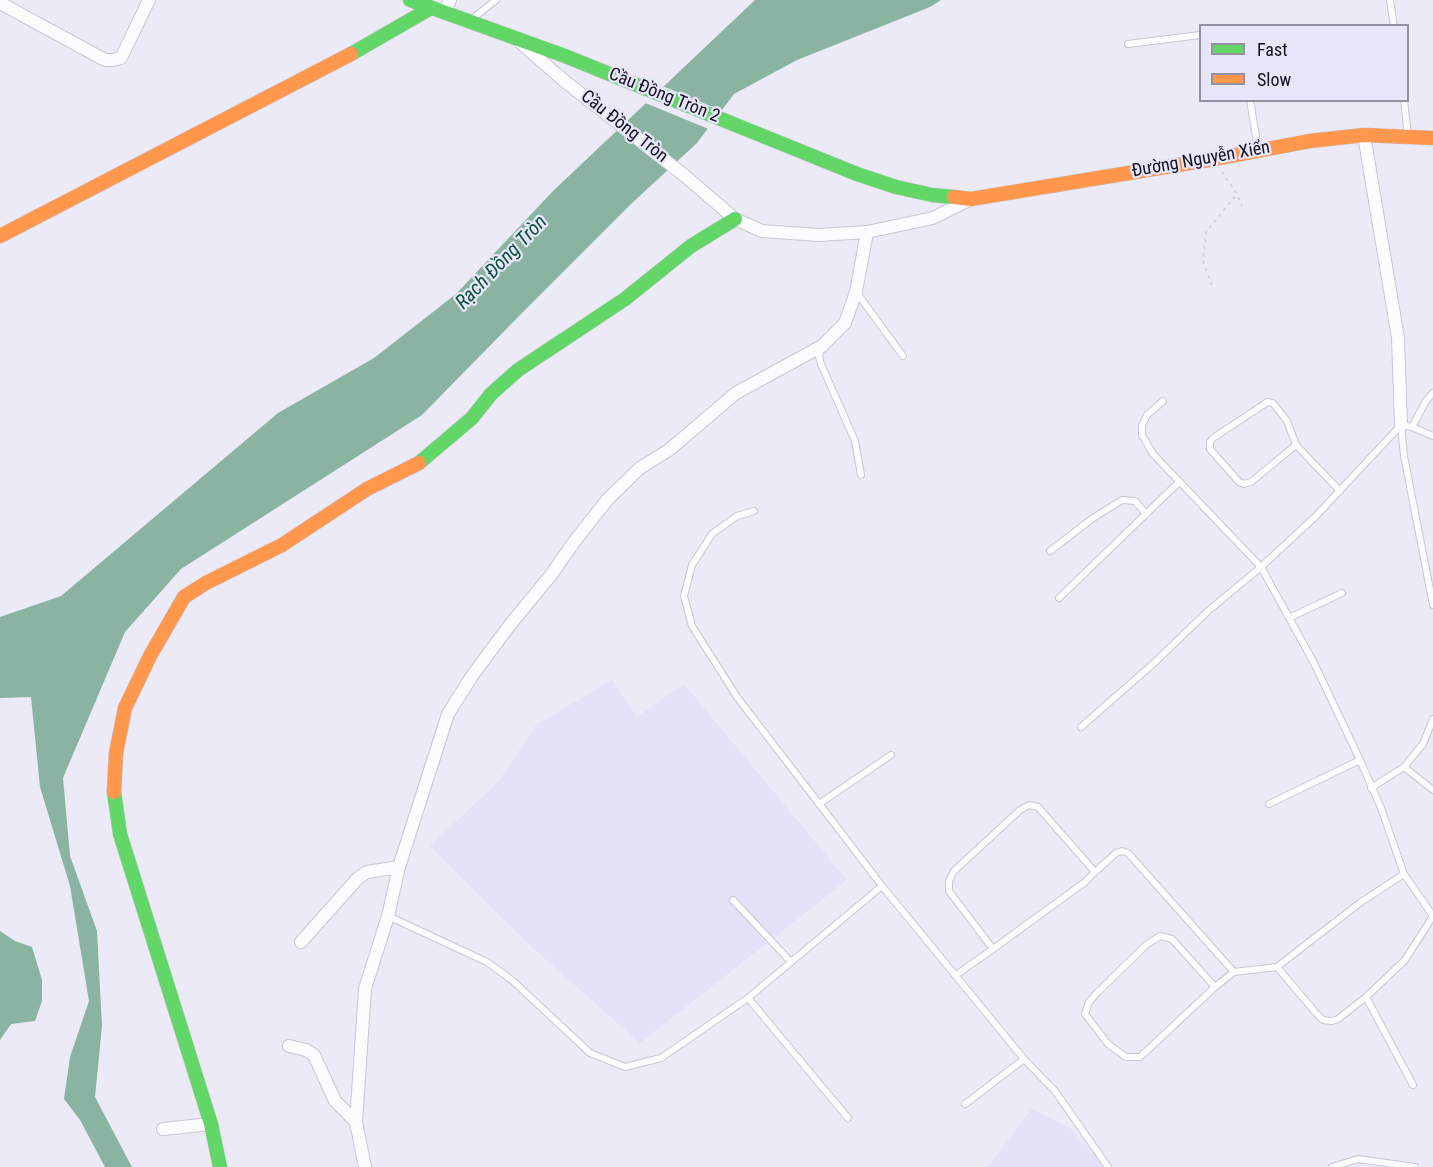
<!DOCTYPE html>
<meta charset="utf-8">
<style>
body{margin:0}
#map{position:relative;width:1433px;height:1167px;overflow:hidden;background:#eceaf6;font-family:"Roboto Condensed",sans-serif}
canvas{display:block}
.legend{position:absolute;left:1199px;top:24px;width:210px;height:78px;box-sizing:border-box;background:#e8e6fa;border:2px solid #9391a1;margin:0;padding:8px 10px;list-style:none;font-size:18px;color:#13111c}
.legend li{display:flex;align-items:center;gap:12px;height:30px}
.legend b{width:30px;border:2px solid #9391a1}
</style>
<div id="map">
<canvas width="1433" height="1167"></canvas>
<ul class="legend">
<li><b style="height:8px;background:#63d668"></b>Fast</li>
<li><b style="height:8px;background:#ff974d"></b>Slow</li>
</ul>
</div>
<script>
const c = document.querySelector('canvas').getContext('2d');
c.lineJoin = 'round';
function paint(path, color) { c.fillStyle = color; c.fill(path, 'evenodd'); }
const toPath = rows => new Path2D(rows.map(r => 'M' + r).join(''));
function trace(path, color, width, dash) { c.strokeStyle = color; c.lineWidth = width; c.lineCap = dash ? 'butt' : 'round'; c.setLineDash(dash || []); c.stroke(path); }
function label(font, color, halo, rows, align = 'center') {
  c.font = font + ' "Roboto Condensed",sans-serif'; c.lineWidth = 4.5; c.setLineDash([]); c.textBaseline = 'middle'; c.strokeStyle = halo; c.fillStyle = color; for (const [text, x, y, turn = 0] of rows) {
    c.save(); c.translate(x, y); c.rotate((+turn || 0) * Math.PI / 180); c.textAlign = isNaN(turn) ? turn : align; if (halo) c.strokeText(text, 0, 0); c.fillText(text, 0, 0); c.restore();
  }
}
const built = toPath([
 [612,680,637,717,684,684,847,880,640,1043,533,948,430,846,498,782,536,725],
 [1032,1109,1070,1128,1105,1167,987,1167]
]);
const water = toPath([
 [755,0,941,0,930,7,797,60,734,94,697,143,631,204,522,313,422,415,181,569,125,632,63,778,70,856,97,931,102,1026,95,1097,132,1167,105,1167,80,1120,64,1099,70,1057,89,1001,70,886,40,787,31,697,0,698,0,617,61,596,278,413,374,358,456,294,553,191],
 [0,931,15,941,32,947,42,980,42,1001,35,1021,11,1024,0,1040]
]);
const pier = toPath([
 [660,85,725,112,711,130,643,102]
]);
const path = toPath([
 [1222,172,1237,194,1242,206],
 [1212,285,1203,261,1206,232,1237,194]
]);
const lane = toPath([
 [1390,0,1394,26],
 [472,19,496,0],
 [1128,44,1200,35],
 [1250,100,1258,149],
 [1404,100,1408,136],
 [857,293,903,356],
 [822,346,819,357,821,364,855,441,861,475],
 [1163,401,1147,415,1142,425,1142,435,1153,454,1261,567,1314,663,1360,760,1381,808,1404,874],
 [1401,425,1404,456,1433,605],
 [1401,425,1412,427,1433,436],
 [1412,427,1426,401,1433,393],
 [1296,445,1251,482,1244,484,1239,482,1210,449,1210,442,1213,438,1263,405,1267,402,1273,403,1287,421,1296,445,1340,491],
 [754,511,737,516,712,534,692,565,684,596,692,626,737,697,837,827,882,886,1024,1059,1055,1091,1108,1167],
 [1050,551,1093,518,1122,500,1135,501,1146,514],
 [1059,598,1179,482],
 [1289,618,1342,593],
 [1081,727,1154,663,1208,611,1261,567,1316,516,1401,425],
 [1404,767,1423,744,1433,719],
 [1371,788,1404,767,1433,790],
 [819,804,891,755],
 [1269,804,1360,760],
 [1095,872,1116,853,1122,851,1128,853,1234,972],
 [733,900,791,962],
 [388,916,487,962,513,981,590,1053,625,1067,661,1058,748,998,882,886],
 [1277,967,1316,1013,1323,1020,1332,1021,1338,1019,1366,997,1405,960,1433,916],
 [956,975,993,949,1085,882,1095,872,1038,807,1029,805,1020,810,954,871,949,881,949,891,993,949],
 [1215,987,1172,939,1160,936,1146,945,1097,993,1089,1002,1085,1014,1108,1044,1126,1057,1140,1057,1215,987,1234,972,1277,967,1361,902,1404,874,1433,916],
 [1366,997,1413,1085],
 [748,998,848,1118],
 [965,1104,1024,1059],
 [1332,1167,1358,1159,1415,1167]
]);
const street = toPath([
 [0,3,105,60,113,60,121,58,149,0],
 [444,12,450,0],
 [521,43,562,79,685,176,735,219,762,231,819,235,867,232,933,218,971,199],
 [1364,135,1398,338,1401,425],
 [301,942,358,878,367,872,399,867],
 [289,1046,306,1050,314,1055,335,1101,356,1122],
 [163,1129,211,1124],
 [365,1167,356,1122,365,989,388,916,399,867,448,714,472,676,509,626,551,575,574,542,607,500,640,468,669,450,736,393,822,346,845,323,856,292,867,232]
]);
const fast = toPath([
 [410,0,565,56,857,174,896,187,932,195,954,197],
 [351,54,431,8],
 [419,463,472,418,491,394,518,370,625,299,691,246,735,219],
 [114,792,120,834,211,1124,220,1167]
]);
const slow = toPath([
 [954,197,971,199,1214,159,1310,141,1364,135,1433,138],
 [0,236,351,54],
 [114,792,116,753,125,708,150,656,184,597,206,583,282,545,367,489,419,463]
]);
const streetNames = [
 ["Cầu Đồng Tròn 2",664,96,22],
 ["Cầu Đồng Tròn",624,127,38],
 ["Đường Nguyễn Xiển",1201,160,-10]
];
const waterNames = [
 ["Rạch Đồng Tròn",502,263,-46]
];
paint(built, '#e4e1f8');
paint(water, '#8bb3a2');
paint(pier, '#eceaf6');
trace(lane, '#c8c7d2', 8);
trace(street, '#c8c7d2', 14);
trace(fast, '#c8c7d2', 15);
trace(slow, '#c8c7d2', 15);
trace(path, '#d2d2d6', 2, [3, 4.5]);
trace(lane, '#fcfcfe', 6);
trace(street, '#fcfcfe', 12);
trace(fast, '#63d668', 14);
trace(slow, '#ff974d', 14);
label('18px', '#13111c', '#e8e6fa', streetNames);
label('italic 20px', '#075236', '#e8e6fa', waterNames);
</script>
